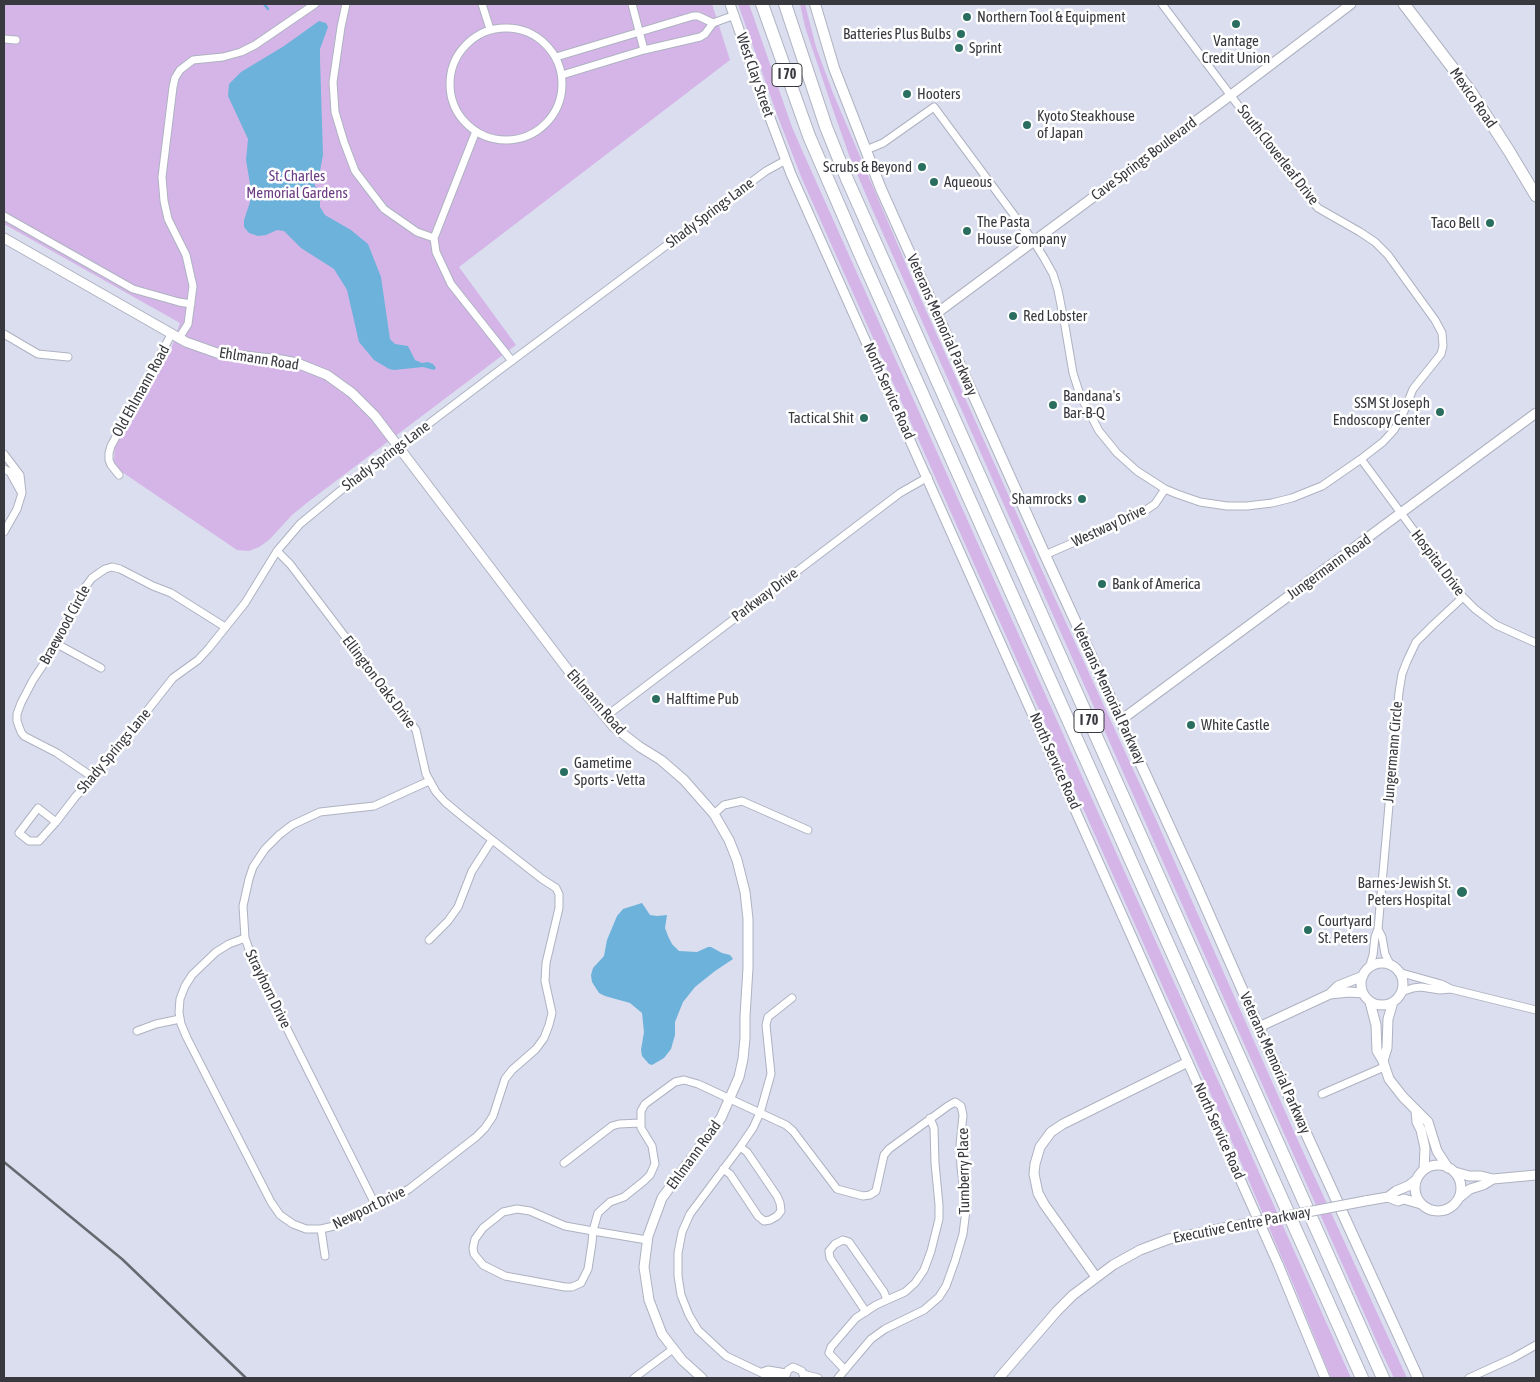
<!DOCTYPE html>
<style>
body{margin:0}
#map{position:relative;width:1540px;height:1382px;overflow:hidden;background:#dadeee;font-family:"Asap Condensed",sans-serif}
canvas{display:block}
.frame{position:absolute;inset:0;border:5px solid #38393f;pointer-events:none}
</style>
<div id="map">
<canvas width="1540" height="1382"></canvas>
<div class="frame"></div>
</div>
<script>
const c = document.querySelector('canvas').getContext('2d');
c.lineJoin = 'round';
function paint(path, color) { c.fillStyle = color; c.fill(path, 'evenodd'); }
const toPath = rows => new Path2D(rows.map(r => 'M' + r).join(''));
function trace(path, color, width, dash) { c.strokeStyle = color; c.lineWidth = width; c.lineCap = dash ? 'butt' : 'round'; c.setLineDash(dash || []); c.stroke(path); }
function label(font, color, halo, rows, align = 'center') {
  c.font = font + ' "Asap Condensed",sans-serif'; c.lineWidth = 5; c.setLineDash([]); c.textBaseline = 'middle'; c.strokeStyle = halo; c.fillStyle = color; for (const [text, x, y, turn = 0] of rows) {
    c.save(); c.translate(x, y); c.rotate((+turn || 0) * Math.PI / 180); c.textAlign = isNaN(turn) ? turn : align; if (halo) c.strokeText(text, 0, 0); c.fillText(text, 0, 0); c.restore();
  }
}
const green = toPath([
 [4,4,712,4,730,60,459,267,516,345,308,502,292,515,269,540,259,547,249,551,237,550,122,472,116,466,114,460,115,446,159,373,172,346,180,323,4,224],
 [738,4,749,4,792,127,802,150,1351,1378,1331,1378,1294,1286,1233,1144,802,179,776,112],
 [800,4,805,4,816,47,833,93,920,297,1041,568,1154,815,1300,1145,1407,1378,1394,1378,1381,1351,872,209,849,155,832,107,805,27]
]);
const water = toPath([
 [319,21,326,23,328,27,320,49,320,59,323,155,320,171,313,181,320,197,320,207,325,215,351,230,368,244,381,277,390,339,395,344,408,346,415,360,422,363,428,362,433,364,436,368,434,370,423,367,394,370,389,369,374,360,359,342,347,290,334,269,301,248,284,231,277,230,266,235,258,236,249,233,244,227,244,220,250,202,251,190,246,160,248,139,228,96,229,84,241,72,284,46],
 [642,903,650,915,657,916,667,915,665,928,668,936,672,944,679,951,697,952,708,947,711,947,722,953,730,955,733,959,715,971,695,987,683,1002,675,1022,675,1035,671,1049,664,1058,652,1065,649,1064,642,1056,641,1050,644,1032,642,1013,630,1003,605,996,599,993,592,982,591,975,593,968,604,956,607,940,617,916,623,909]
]);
const stream = toPath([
 [264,4,268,9]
]);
const minor = toPath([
 [346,4,341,27,333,82,335,112,344,142,355,171,384,209,417,232,434,238],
 [482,4,490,29],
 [632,4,644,50],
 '450 84a56 56 0 1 1 112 0a56 56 0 1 1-112 0Z',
 [4,39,16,40],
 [556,57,693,16,698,16,713,23],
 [562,75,644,50,700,37,705,34,713,23,735,15],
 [476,131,434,238,436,252,451,284,512,361],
 [866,150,883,143,934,107,1034,242,1044,258,1053,274,1058,290,1065,326,1073,373,1080,395,1099,431,1117,453,1137,471,1165,489,1177,494,1200,502,1227,506,1247,506,1272,503,1292,498,1322,486,1361,459,1383,442,1394,430,1402,416,1413,389,1441,354,1443,346,1442,333,1435,320,1388,255,1375,242,1360,232,1318,208,1298,185,1162,4],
 [4,216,133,289,179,302,191,304],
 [4,334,38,354,68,357],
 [179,338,188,324,193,286,186,255,168,219,164,201,162,177,173,87,175,78,180,70,193,60,223,57,241,52,255,45,315,4],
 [4,454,20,475,22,493,17,509,4,532],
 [1361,459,1463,597,1475,609,1496,625,1536,643],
 [4,469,10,472,21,492],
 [119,475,111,465,109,460,109,453,111,446,172,333],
 [1045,555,1143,512,1155,504,1165,489],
 [57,644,101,668],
 [605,717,900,493,928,477],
 [94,778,57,753,24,736,21,732,17,721,17,714,21,703,33,680,57,644,86,586,92,578,105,569,112,567,120,569,153,586,171,593,225,627],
 [714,814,724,805,742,801,808,830],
 [56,822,39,841,29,841,19,833,38,808,56,822,76,796,94,778,173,678,198,660,209,648,245,603,277,551,300,524,340,491,497,372,766,171,786,160],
 [1378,929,1382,937,1385,954,1391,966],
 [245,938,229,944,216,952,192,975,185,986,180,999,179,1012,181,1024,187,1038,271,1202,280,1215,293,1224,306,1229,321,1229,334,1226,393,1198,409,1189,476,1137,485,1128,493,1116,505,1079,512,1070,536,1049,544,1038,549,1025,552,1013,545,981,546,963,559,908,559,894,556,888,542,879,463,817,445,802,436,792,426,774,416,730,290,564,277,551],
 [429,940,448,921,458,907,472,871,492,840],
 [1369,968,1373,955,1375,937,1378,929,1399,692,1402,674,1407,661,1416,642,1433,625,1463,597],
 [1398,972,1441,984,1451,989,1536,1010],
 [1401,992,1413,988,1421,987,1440,990,1451,989],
 [137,1031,156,1024,180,1019],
 [1322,1094,1384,1067],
 [564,1163,612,1126,619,1124,640,1123],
 [723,1169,730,1174,758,1216,764,1221,770,1220,777,1216,781,1211,780,1203,777,1196,747,1152,740,1147],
 [376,1206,254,963,245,938,243,906,249,879,253,867,265,849,279,835,292,825,320,812,374,806,429,781],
 [321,1229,325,1256],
 [647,1240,593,1231,565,1226,530,1211,517,1209,503,1212,483,1228,475,1239,473,1248,474,1254,483,1265,505,1276,565,1287,572,1287,581,1283,588,1269,592,1243,593,1231,594,1227,598,1213,610,1202,624,1197,644,1181,650,1175,655,1164,652,1146,641,1128,641,1111,645,1104,675,1082,684,1080,698,1084,786,1125,793,1131,837,1189,863,1196,870,1195,876,1191,884,1155,889,1149,948,1106,955,1102,961,1106,963,1115,960,1145,961,1167,966,1210,963,1234,955,1261,946,1286,939,1297,924,1310,885,1329,871,1339,838,1378],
 [866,1312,830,1258,829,1251,835,1244,843,1240,849,1242,884,1292,887,1300],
 [845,1370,829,1353,831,1347,856,1318,876,1305,905,1292,915,1283,924,1270,931,1251,939,1219,939,1205,935,1163,934,1128,930,1118],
 [762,1372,768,1370,786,1373],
 [803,1374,818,1378],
 [634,1378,673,1349],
 [781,1378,768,1376,726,1356,698,1330,689,1315,681,1295,678,1276,678,1253,682,1232,690,1214,740,1147,753,1128,760,1113,771,1074,766,1025,768,1017,792,998],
 [785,1378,788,1370,793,1367,802,1371,804,1378],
 [1469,1378,1513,1358,1536,1345]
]);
const tertiary = toPath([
 [730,4,767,110,791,174,1278,1264,1325,1378],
 [4,238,186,342,217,353,281,360,297,363,327,375,352,393,375,416,587,695,614,727,640,747,661,760,684,780,714,814,729,840,737,860,745,892,748,919,748,968,745,1016,745,1038,743,1059,739,1077,721,1118,662,1198,648,1236,644,1267,649,1300,662,1334,682,1360,702,1378],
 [937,313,1231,95,1351,4],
 [1121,720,1536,413],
 '1361 984a21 21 0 1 1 42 0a21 21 0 1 1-42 0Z',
 [1330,994,1349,992,1363,993],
 [1370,1002,1376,1025,1377,1051,1383,1061,1389,1079,1403,1097,1428,1122,1437,1151,1448,1168],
 [1259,1027,1330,994,1338,986,1363,976],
 [1383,1061,1387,1048,1388,1019,1393,1002],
 [1416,1111,1417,1122,1421,1130,1425,1148,1424,1170],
 '1415 1188a23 23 0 1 1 46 0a23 23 0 1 1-46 0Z',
 [1455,1172,1469,1176,1481,1176,1493,1179],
 [1388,1197,1398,1201,1404,1199,1421,1204],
 [1460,1197,1470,1189,1483,1185,1493,1179,1536,1175],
 [1365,1201,1388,1197,1396,1191,1408,1186,1417,1179],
 [1096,1277,1044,1204,1038,1193,1034,1174,1035,1164,1040,1147,1051,1132,1063,1124,1188,1062],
 [999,1378,1057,1311,1073,1295,1113,1265,1140,1250,1169,1239,1229,1227]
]);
const secondary = toPath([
 [815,4,834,68,881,189,1045,555,1193,878,1294,1107,1418,1378]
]);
const primary = toPath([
 [1404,4,1471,92,1509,151,1536,196]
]);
const motorway = toPath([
 [762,4,809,136,860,254,1362,1378],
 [785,4,826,127,847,179,1383,1378]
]);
const rail = toPath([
 [4,1162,122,1259,246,1378]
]);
const tertiaryBridge = toPath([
 [1229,1227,1365,1201]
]);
const markers = [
 [967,17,5,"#2a6e60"],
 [1236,24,5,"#2a6e60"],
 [961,34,5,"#2a6e60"],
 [959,48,5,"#2a6e60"],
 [907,94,5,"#2a6e60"],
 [1027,125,5,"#2a6e60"],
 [922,167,5,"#2a6e60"],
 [934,182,5,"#2a6e60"],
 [1490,223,5,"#2a6e60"],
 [967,231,5,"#2a6e60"],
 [1013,316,5,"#2a6e60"],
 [1053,405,5,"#2a6e60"],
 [1440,412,5,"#2a6e60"],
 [864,418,5,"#2a6e60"],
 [1082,499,5,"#2a6e60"],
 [1102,584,5,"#2a6e60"],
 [656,699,5,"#2a6e60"],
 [1191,725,5,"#2a6e60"],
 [564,772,5,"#2a6e60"],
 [1462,892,6,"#2a6e60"],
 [1308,930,5,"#2a6e60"]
];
const shields = [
 [787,75,30],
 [1089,721,30]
];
const shieldNames = [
 ["I 70",787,75],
 ["I 70",1089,721]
];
const poiNames = [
 ["Northern Tool & Equipment",977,17],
 ["Batteries Plus Bulbs",951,34,"right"],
 ["Vantage",1236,41,"center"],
 ["Credit Union",1236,58,"center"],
 ["Sprint",969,48],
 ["Hooters",917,94],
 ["Kyoto Steakhouse",1037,116],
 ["of Japan",1037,133],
 ["Scrubs & Beyond",912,167,"right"],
 ["Aqueous",944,182],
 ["The Pasta",977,222],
 ["House Company",977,239],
 ["Taco Bell",1480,223,"right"],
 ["Red Lobster",1023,316],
 ["Bandana's",1063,396],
 ["Bar-B-Q",1063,413],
 ["SSM St Joseph",1430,403,"right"],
 ["Endoscopy Center",1430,420,"right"],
 ["Tactical Shit",854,418,"right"],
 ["Shamrocks",1072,499,"right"],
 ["Bank of America",1112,584],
 ["Halftime Pub",666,699],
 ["White Castle",1201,725],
 ["Gametime",574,763],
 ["Sports - Vetta",574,780],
 ["Barnes-Jewish St.",1451,883,"right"],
 ["Peters Hospital",1451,900,"right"],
 ["Courtyard",1318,921],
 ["St. Peters",1318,938]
];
const streetNames = [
 ["West Clay Street",755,75,71],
 ["Mexico Road",1473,98,55],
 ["South Cloverleaf Drive",1278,155,52],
 ["Cave Springs Boulevard",1144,159,-37],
 ["Shady Springs Lane",710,213,-37],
 ["Veterans Memorial Parkway",942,325,66],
 ["Ehlmann Road",259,359,9],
 ["Old Ehlmann Road",141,391,-61],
 ["North Service Road",889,391,66],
 ["Shady Springs Lane",386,456,-37],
 ["Westway Drive",1109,526,-25],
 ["Hospital Drive",1438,563,53],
 ["Jungermann Road",1329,567,-36],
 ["Parkway Drive",765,595,-37],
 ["Braewood Circle",65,625,-61],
 ["Ellington Oaks Drive",379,682,53],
 ["Veterans Memorial Parkway",1109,694,65],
 ["Ehlmann Road",596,702,49],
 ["Shady Springs Lane",114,751,-50],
 ["Jungermann Circle",1393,752,-85],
 ["North Service Road",1055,761,66],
 ["Strayhorn Drive",268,989,64],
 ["Veterans Memorial Parkway",1275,1063,66],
 ["North Service Road",1219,1131,66],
 ["Ehlmann Road",694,1155,-54],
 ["Turnberry Place",964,1171,-91],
 ["Newport Drive",369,1208,-26],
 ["Executive Centre Parkway",1242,1225,-11]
];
const parkNames = [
 ["St. Charles",297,176],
 ["Memorial Gardens",297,193]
];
paint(green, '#d5b5e8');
paint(water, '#6db2da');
trace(stream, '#6db2da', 2.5);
trace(minor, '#aeb2c1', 9);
trace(tertiary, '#aeb2c1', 11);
trace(secondary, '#aeb2c1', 12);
trace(primary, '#aeb2c1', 13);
trace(motorway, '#aeb2c1', 14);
trace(minor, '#fff', 7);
trace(tertiary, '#fff', 9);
trace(secondary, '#fff', 10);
trace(primary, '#fff', 11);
trace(motorway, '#fff', 12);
trace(rail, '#676971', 2.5);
trace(tertiaryBridge, '#aeb2c1', 11, []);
trace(tertiaryBridge, '#fff', 9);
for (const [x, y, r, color] of markers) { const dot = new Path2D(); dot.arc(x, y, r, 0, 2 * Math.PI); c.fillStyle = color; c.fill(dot); trace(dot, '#fff', 2); }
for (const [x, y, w] of shields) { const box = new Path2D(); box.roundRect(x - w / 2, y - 11.5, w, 23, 4); c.fillStyle = '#fff'; c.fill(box); trace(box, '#38393f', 1); }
label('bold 14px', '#38393f', null, shieldNames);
label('15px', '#38393f', '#fff', poiNames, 'left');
label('15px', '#38393f', '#fff', streetNames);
label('15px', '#6c3d83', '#fff', parkNames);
</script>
